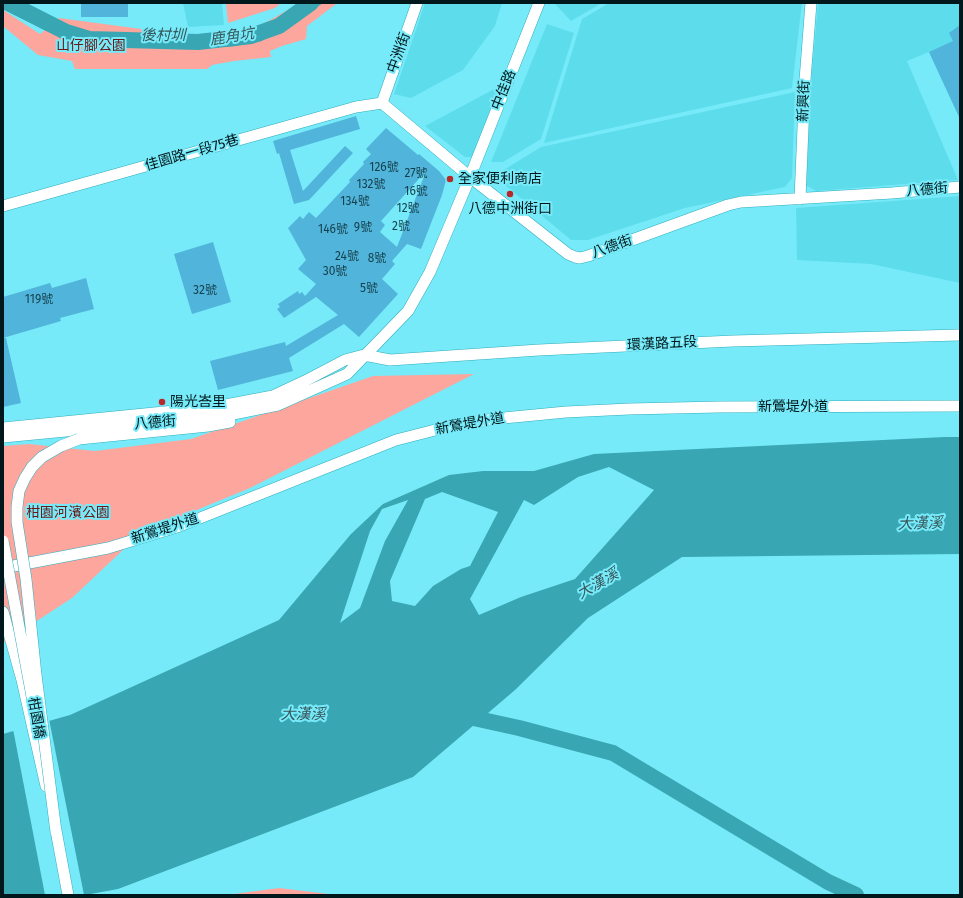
<!DOCTYPE html>
<meta charset="utf-8">
<style>
body{margin:0}
#map{position:relative;width:963px;height:898px;overflow:hidden;background:#77eaf9;font-family:"Fira Sans",sans-serif}
canvas{display:block}
.frame{position:absolute;inset:0;border:4px solid #00181b;pointer-events:none}
</style>
<div id="map">
<canvas width="963" height="898"></canvas>
<div class="frame"></div>
</div>
<script>
const c = document.querySelector('canvas').getContext('2d');
c.lineJoin = 'round';
function paint(path, color) { c.fillStyle = color; c.fill(path, 'evenodd'); }
const toPath = rows => new Path2D(rows.map(r => 'M' + r).join(''));
function trace(path, color, width, dash) { c.strokeStyle = color; c.lineWidth = width; c.lineCap = dash ? 'butt' : 'round'; c.setLineDash(dash || []); c.stroke(path); }
function label(font, color, halo, rows, align = 'center') {
  c.font = font + ' "Fira Sans","Noto Sans TC",sans-serif'; c.lineWidth = 4; c.setLineDash([]); c.textBaseline = 'middle'; c.strokeStyle = halo; c.fillStyle = color; for (const [text, x, y, turn = 0] of rows) {
    c.save(); c.translate(x, y); c.rotate((+turn || 0) * Math.PI / 180); c.textAlign = isNaN(turn) ? turn : align; if (halo) c.strokeText(text, 0, 0); c.fillText(text, 0, 0); c.restore();
  }
}
const built = toPath([
 [183,3,222,3,224,25,188,27],
 [425,3,502,3,495,26,463,70,411,98,394,94],
 [554,3,602,3,571,21],
 [609,3,802,3,792,88,544,143,582,19],
 [818,3,960,3,960,119,929,52,907,61,958,180,816,191,806,185,812,70],
 [547,24,574,33,541,139,503,162,491,162],
 [498,87,474,157,465,157,425,126],
 [795,92,792,178,785,187,685,208,588,240,571,240,494,176,541,147],
 [960,196,960,283,871,264,797,260,796,208]
]);
const green = toPath([
 [226,3,281,3,275,8,228,23],
 [297,3,336,4,307,26,306,39,282,46,270,51,271,57,234,61,212,65,207,69,75,69,72,61,38,55,3,26,3,10,40,34,59,18,201,37,231,36,258,27,291,8],
 [474,374,250,488,141,533,72,598,3,643,3,446,29,444,95,451,191,439,373,376],
 [279,888,337,895,227,895]
]);
const water = toPath([
 [945,437,960,437,960,554,682,557,588,618,515,690,413,777,118,889,85,895,3,895,3,734,70,715,279,620,351,534,383,504,449,475,483,471,534,471,594,454],
 [609,467,654,490,575,579,521,597,479,615,470,599,524,500,534,505,578,477],
 [442,492,498,512,470,566,461,569,433,586,415,606,392,601,390,581,425,499],
 [408,500,385,541,360,608,340,623,370,531,382,509]
]);
const pier = toPath([
 [49,719,84,895,45,895,13,729]
]);
const stream = toPath([
 [3,8,41,27,85,46,200,47,234,45,261,40,285,27,321,3]
]);
const river = toPath([
 [9,3,66,32,89,39,198,42,251,36,279,26,311,3],
 [460,715,519,728,613,753,828,882,856,895]
]);
const building = toPath([
 [81,3,128,3,128,17,81,17],
 [960,25,960,119,929,52,953,41,949,33],
 [356,116,360,129,290,150,303,191,345,146,353,153,309,200,294,204,279,153,277,154,273,141],
 [386,128,418,155,419,154,439,171,446,180,442,195,421,249,407,244,392,261,395,264,382,279,398,294,359,337,344,324,289,358,293,371,218,390,210,361,285,342,286,346,338,315,316,297,284,318,277,309,280,307,278,304,298,291,299,294,302,292,305,296,316,284,298,269,306,260,288,228,300,216,303,219,309,212,316,218,350,182,349,180,364,164,363,162,371,154,366,149],
 [426,171,397,247,380,232,385,225,381,221],
 [213,242,231,302,192,314,174,254],
 [86,278,94,309,60,318,61,321,3,338,3,297,50,283,52,288],
 [3,338,6,338,21,403,3,407]
]);
const minor = toPath([
 [382,103,470,177,568,254,575,257,580,258,588,256,728,205,741,202,892,193,960,187],
 [382,103,417,3],
 [800,199,805,80,811,3],
 [3,206,356,107,382,103],
 [3,428,215,407,273,396,305,381,345,360,364,355,390,360,539,350,733,341,960,335],
 [3,437,223,416,278,405,347,374,408,311,430,272,470,177,539,3],
 [79,439,208,426,230,422],
 [3,568,108,548,180,526,396,440,443,428,493,419,566,412,629,409,719,407,960,406],
 [3,612,22,680,46,786]
]);
const minorBridge = toPath([
 [3,541,33,702],
 [55,825,68,895],
 [56,832,36,675,26,579,17,522,17,507,19,491,25,478,32,467,42,457,61,446,79,439]
]);
const markers = [
 [450,179,4,"#b72828"],
 [510,194,4,"#b72828"],
 [162,402,4,"#b72828"]
];
const numberNames = [
 ["126號",384,168],
 ["27號",416,174],
 ["132號",371,185],
 ["16號",416,192],
 ["134號",355,202],
 ["12號",408,209],
 ["2號",401,227],
 ["9號",363,228],
 ["146號",333,230],
 ["24號",347,257],
 ["8號",377,259],
 ["30號",335,272],
 ["5號",369,289],
 ["32號",205,291],
 ["119號",39,300]
];
const parkNames = [
 ["山仔腳公園",91,46],
 ["柑園河濱公園",68,513]
];
const streetNames = [
 ["中洲街",399,53,-70],
 ["中佳路",504,90,-68],
 ["新興街",804,101,-88],
 ["佳園路一段75巷",192,153,-16],
 ["八德街",927,190,-5],
 ["八德街",612,247,-20],
 ["環漢路五段",662,344,-3],
 ["新鶯堤外道",793,407],
 ["八德街",155,423,-5],
 ["新鶯堤外道",470,424,-10],
 ["新鶯堤外道",165,529,-18],
 ["柑園橋",36,718,80]
];
const poiNames = [
 ["全家便利商店",458,179],
 ["八德中洲街口",510,209,"center"],
 ["陽光峇里",170,402]
];
const waterNames = [
 ["後村圳",163,36],
 ["鹿角坑",232,37,-9],
 ["大漢溪",920,524,-2],
 ["大漢溪",598,584,-30],
 ["大漢溪",303,715]
];
paint(built, '#5dddec');
paint(green, '#fca69d');
paint(water, '#38a6b3');
paint(pier, '#77eaf9');
trace(stream, '#38a6b3', 2.5);
trace(river, '#38a6b3', 16);
paint(building, '#51b4da');
trace(minor, '#2fadbb', 12);
trace(minor, '#fff', 11);
trace(minorBridge, '#2fadbb', 12, []);
trace(minorBridge, '#fff', 11);
for (const [x, y, r, color] of markers) { const dot = new Path2D(); dot.arc(x, y, r, 0, 2 * Math.PI); c.fillStyle = color; c.fill(dot); trace(dot, '#77eaf9', 1.5); }
label('12px', '#143f4b', null, numberNames);
label('14px', '#6b1817', '#77eaf9', parkNames);
label('14px', '#00181b', '#77eaf9', streetNames);
label('14px', '#00181b', '#77eaf9', poiNames, 'left');
label('italic 15px', '#36575b', '#77eaf9', waterNames);
</script>
